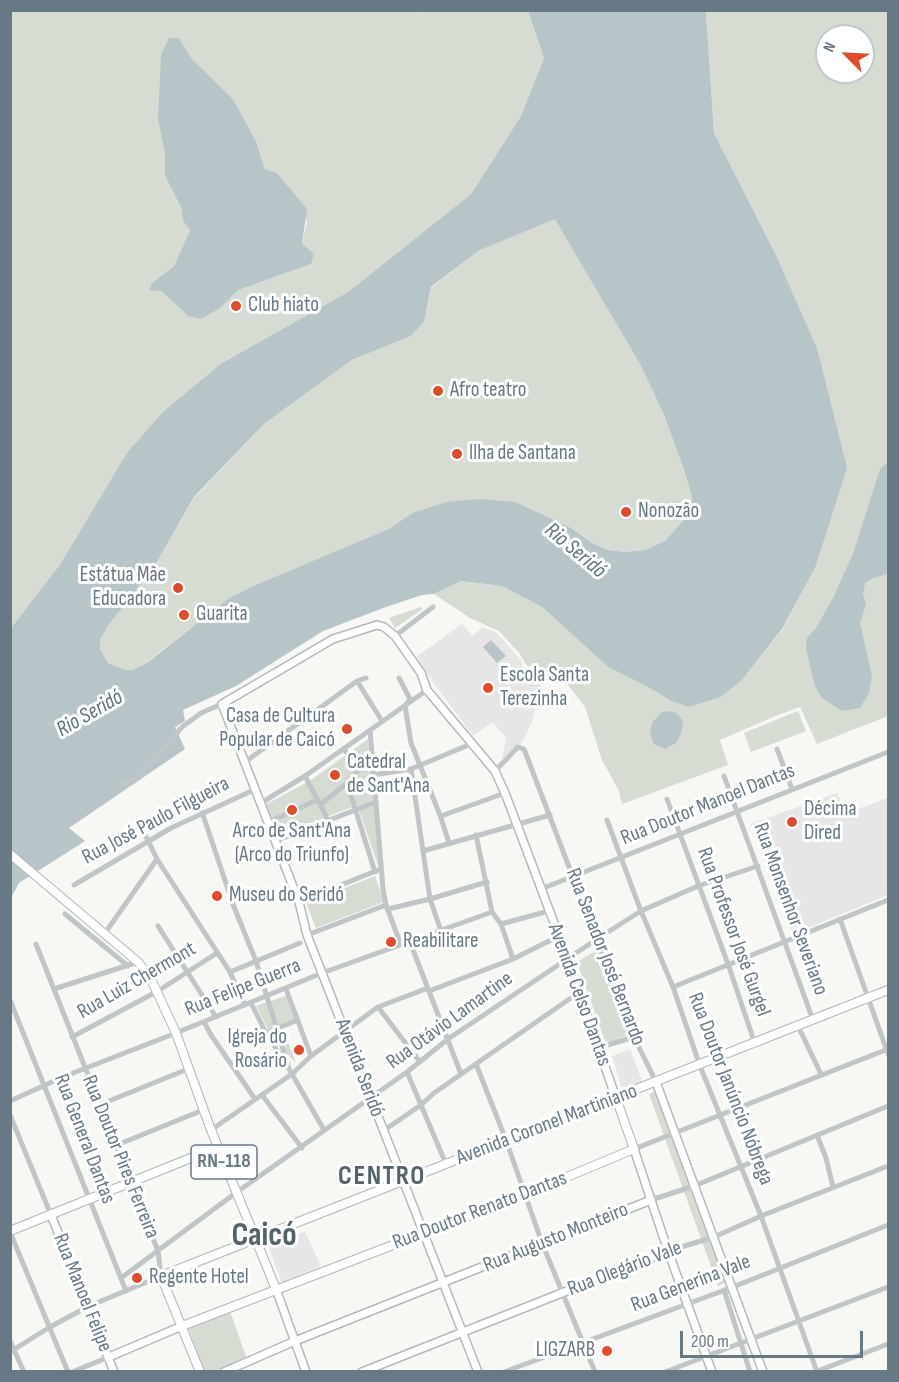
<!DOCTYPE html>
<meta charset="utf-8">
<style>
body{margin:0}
#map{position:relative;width:899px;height:1382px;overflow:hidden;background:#f7f7f4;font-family:"Sofia Sans Condensed",sans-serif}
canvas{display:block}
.frame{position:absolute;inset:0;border:12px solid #667985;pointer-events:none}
.north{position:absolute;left:815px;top:24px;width:60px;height:60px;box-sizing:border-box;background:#fff;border:2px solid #c2c9ce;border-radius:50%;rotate:294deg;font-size:16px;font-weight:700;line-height:24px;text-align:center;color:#667985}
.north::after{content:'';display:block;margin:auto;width:21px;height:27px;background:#e14a2a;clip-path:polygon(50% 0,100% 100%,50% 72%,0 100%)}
.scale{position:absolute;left:680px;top:1331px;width:183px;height:27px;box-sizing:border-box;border:3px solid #667985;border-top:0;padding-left:8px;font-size:18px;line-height:21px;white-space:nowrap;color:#667985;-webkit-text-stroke:4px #fff;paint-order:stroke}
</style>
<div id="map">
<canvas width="899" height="1382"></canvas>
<div class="frame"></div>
<div class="north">N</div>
<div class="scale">200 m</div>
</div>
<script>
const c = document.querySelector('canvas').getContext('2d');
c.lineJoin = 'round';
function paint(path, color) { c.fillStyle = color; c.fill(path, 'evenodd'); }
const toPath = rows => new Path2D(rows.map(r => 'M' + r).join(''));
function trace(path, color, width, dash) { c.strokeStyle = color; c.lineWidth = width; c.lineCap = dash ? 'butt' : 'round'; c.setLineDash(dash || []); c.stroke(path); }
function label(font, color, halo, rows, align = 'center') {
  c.font = font + ' "Sofia Sans Condensed",sans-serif'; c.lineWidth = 6; c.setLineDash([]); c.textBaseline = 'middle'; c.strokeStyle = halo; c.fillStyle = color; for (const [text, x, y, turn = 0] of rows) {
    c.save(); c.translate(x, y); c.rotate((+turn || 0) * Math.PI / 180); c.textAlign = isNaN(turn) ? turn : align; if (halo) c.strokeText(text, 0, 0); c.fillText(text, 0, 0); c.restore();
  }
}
const built = toPath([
 [462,624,472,636,483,627,497,633,521,660,523,670,533,670,542,679,532,722,522,742,502,759,506,737,492,722,473,736,415,658],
 [837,793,846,814,887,798,888,895,793,934,750,824],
 [630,1049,642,1081,622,1089,612,1056],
 [305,1232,321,1266,282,1283,268,1246]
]);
const green = toPath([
 [416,10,420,13,422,10,528,11,544,58,521,116,471,194,348,292,222,363,11,628,11,11],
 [179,38,192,59,233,99,256,141,265,169,277,173,291,191,307,221,302,244,311,264,237,290,220,308,188,316,152,283,174,266,190,230,183,221,181,209,165,176,165,154,158,120],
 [706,11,888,11,888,716,817,744,800,707,778,715,720,740,728,765,622,804,619,791,602,760,585,707,564,680,545,677,535,666,527,666,519,653,499,631,470,618,434,594,461,581,502,586,542,607,608,667,648,687,671,701,689,707,721,697,742,680,782,630,815,568,817,348,776,255,714,133],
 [827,36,863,36,863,72,827,72],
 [555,218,641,366,664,415,686,476,692,497,688,515,665,541,645,550,625,552,608,550,592,543,571,528,516,502,412,513,390,529,253,586,229,598,147,662,132,670,126,670,108,663,100,649,100,640,108,626,154,567,194,498,264,424,352,360,411,336,424,322,431,288,480,250],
 [420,607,423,609,395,628,389,618],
 [798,711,806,731,751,752,744,733],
 [368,739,382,877,357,805,276,837,263,806,311,780],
 [375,876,384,902,316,928,306,903],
 [597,950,599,952,628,1035,606,1044,577,962],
 [288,995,297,1019,282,1027,296,1063,273,1039,256,1006],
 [658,1090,729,1281,718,1286,649,1094],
 [230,1311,248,1362,222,1371,204,1371,188,1327]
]);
const water = toPath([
 [528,11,706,11,714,133,776,255,817,348,847,468,815,568,782,629,742,680,721,697,689,707,671,701,648,687,608,667,542,607,502,586,461,581,434,594,422,595,386,607,323,631,236,686,183,710,185,721,175,727,185,749,69,828,85,841,19,883,11,898,11,628,60,565,127,453,163,412,222,363,348,292,471,194,521,116,544,58],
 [555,219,641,366,664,415,686,476,692,497,688,515,665,541,645,550,625,552,608,550,592,543,571,528,516,502,480,499,447,502,412,513,389,529,253,586,229,598,148,662,132,670,126,670,108,663,100,649,100,640,108,626,154,567,194,497,264,424,352,360,411,336,424,322,431,287,480,250],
 [169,38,179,38,192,59,233,99,256,141,265,169,277,173,307,209,302,244,314,254,311,264,238,290,220,308,201,319,188,316,161,291,149,290,152,283,174,266,190,230,183,221,181,208,165,176,165,154,158,120,161,55],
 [888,462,888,574,873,578,865,583,863,594,866,604,860,623,872,676,869,693,860,708,842,711,822,698,815,686,806,649,807,638,816,628,833,598,853,554,880,469],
 [491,640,506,656,497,663,483,647],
 [671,711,677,713,683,721,681,734,676,743,665,749,654,744,650,734,652,723,662,712]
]);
const street = toPath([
 [395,636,433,607],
 [399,678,410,699,405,706,411,743,440,815,449,843],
 [357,681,382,721],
 [370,730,383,889,386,905,401,945],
 [343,749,362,767],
 [777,749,792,789],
 [245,762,357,681,366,678],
 [411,769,430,899,441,931],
 [495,771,518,747,524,749,634,1037,656,1082],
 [373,775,411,769,471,744],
 [305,776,328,820],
 [724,776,813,1020],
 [347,783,375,872],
 [117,784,126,783,138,778,182,727,201,713,222,704],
 [667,799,728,964,755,1044],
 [261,803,305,776,427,690],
 [320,805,347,783,372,755],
 [202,812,234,907,256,961,289,1069],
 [441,816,505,793],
 [607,820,641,911,673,987,700,1066,761,1216,817,1372],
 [269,822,317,800],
 [140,824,157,859,230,972,245,1005],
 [476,835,492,912,501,924,513,959],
 [275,841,376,802],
 [423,851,550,815],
 [74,885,171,828,256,789],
 [541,889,888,752],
 [299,902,378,870],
 [388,909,430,899,487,882],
 [65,914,128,966],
 [840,919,888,1054],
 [501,924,549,911],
 [158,926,216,1017],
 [105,933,157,859],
 [307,935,386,905],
 [410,942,461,1074],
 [230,972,300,943],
 [673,987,888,900],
 [54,989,138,962],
 [286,989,311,1056],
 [429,991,513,959,559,936],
 [10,1000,126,1291],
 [251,1003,266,1033,292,1074,324,1130],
 [378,1007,420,1062],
 [204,1022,211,1035,255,1099],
 [798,1026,821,1074],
 [266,1033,298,1020],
 [72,1037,158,991,217,953],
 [598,1048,634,1037],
 [476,1064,506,1140,542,1243,595,1372],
 [407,1072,446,1164],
 [262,1095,302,1148],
 [10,1101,63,1077,176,1033,322,973,492,912],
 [99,1105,188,1069],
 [10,1115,51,1215],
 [211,1130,292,1074,311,1056,378,1007,428,988],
 [383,1131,421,1105,434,1093,578,993],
 [817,1135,826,1158,833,1187],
 [117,1145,203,1110],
 [634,1149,888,1049],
 [651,1200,694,1186,888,1106],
 [10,1232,68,1372],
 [668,1251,714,1237,761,1216,888,1166],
 [121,1278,237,1192,407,1072,448,1039,597,939,641,911,698,886,758,866],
 [724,1290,750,1372],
 [10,1341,24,1372],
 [10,1352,50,1327,87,1307,161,1276,158,1251,36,944],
 [72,1372,109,1357],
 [504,1372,733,1287,888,1225],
 [665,1372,888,1287],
 [815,1372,888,1344]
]);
const secondary = toPath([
 [656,1082,763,1372],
 [634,1149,668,1251,712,1372],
 [51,1215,114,1372],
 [276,1289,306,1372],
 [109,1357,182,1326],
 [224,1372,295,1341,651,1200],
 [362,1372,668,1251],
 [478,1372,322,973,307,935,299,902,222,704,333,639,377,625,384,627,395,636,421,673,427,690,495,771,505,793,559,936,616,1098]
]);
const primary = toPath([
 [10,854,138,962,150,977,176,1033,211,1130,276,1289],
 [10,1231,218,1147],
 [182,1326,526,1194,634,1149,616,1098],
 [200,1372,161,1276,888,990]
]);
const markers = [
 [236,306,6,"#e14a2a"],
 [438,391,6,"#e14a2a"],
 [457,454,6,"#e14a2a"],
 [626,512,6,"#e14a2a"],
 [178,588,6,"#e14a2a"],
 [184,615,6,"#e14a2a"],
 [488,688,6,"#e14a2a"],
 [347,729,6,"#e14a2a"],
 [335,775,6,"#e14a2a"],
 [292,810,6,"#e14a2a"],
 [792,822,6,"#e14a2a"],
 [217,896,6,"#e14a2a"],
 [391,942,6,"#e14a2a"],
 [299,1050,6,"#e14a2a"],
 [137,1278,6,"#e14a2a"],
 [607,1351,6,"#e14a2a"]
];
const shields = [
 [224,1162,66]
];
const shieldNames = [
 ["RN-118",224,1162]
];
const poiNames = [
 ["Club hiato",248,306],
 ["Afro teatro",450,391],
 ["Ilha de Santana",469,454],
 ["Nonozão",638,512],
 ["Estátua Mãe",166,576,"right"],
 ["Educadora",166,600,"right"],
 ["Guarita",196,615],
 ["Escola Santa",500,676],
 ["Terezinha",500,700],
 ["Casa de Cultura",335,717,"right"],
 ["Popular de Caicó",335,741,"right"],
 ["Catedral",347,763],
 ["de Sant'Ana",347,787],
 ["Décima",804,810],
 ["Dired",804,834],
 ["Arco de Sant'Ana",292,832,"center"],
 ["(Arco do Triunfo)",292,856,"center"],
 ["Museu do Seridó",229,896],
 ["Reabilitare",403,942],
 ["Igreja do",287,1038,"right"],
 ["Rosário",287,1062,"right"],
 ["Regente Hotel",149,1278],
 ["LIGZARB",595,1351,"right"]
];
const streetNames = [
 ["Rua Doutor Manoel Dantas",708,805,-22],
 ["Rua José Paulo Filgueira",156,821,-28],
 ["Rua Monsenhor Severiano",790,909,70],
 ["Rua Professor José Gurgel",733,932,70],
 ["Rua Senador José Bernardo",605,957,69],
 ["Rua Luiz Chermont",137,981,-30],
 ["Rua Felipe Guerra",243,988,-22],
 ["Avenida Celso Dantas",579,995,70],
 ["Rua Otávio Lamartine",450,1021,-36],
 ["Avenida Seridó",359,1068,69],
 ["Rua Doutor Janúncio Nóbrega",730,1089,69],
 ["Avenida Coronel Martiniano",547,1125,-21],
 ["Rua General Dantas",84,1139,69],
 ["Rua Doutor Pires Ferreira",120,1157,68],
 ["Rua Doutor Renato Dantas",480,1211,-21],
 ["Rua Augusto Monteiro",556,1238,-22],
 ["Rua Olegário Vale",625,1269,-21],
 ["Rua Generina Vale",691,1284,-21],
 ["Rua Manoel Felipe",82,1293,68]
];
const waterNames = [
 ["Rio Seridó",575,551,40],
 ["Rio Seridó",90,714,-30]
];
const districtNames = [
 ["CENTRO",382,1177]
];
const townNames = [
 ["Caicó",264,1237]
];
paint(built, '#e5e6e5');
paint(green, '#d7dcd3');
paint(water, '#b7c5c8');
trace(secondary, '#b3b9bd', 10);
trace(primary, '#b2b7bb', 10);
trace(street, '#c0c5c8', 5);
trace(secondary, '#fff', 7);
trace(primary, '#fff', 8);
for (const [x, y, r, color] of markers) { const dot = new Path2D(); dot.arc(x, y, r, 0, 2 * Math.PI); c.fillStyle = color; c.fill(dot); trace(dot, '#fff', 2); }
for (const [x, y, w] of shields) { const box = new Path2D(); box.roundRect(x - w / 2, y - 17, w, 34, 4.5); c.fillStyle = '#fff'; c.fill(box); trace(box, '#667985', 1.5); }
label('bold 20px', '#667985', null, shieldNames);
label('21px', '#667985', '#fff', poiNames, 'left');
label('21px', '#667985', '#fff', streetNames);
label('italic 22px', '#5d747a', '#fff', waterNames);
c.letterSpacing = '1.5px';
label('bold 27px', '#54626a', '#fff', districtNames);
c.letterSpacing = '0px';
label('bold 33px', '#54626a', '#fff', townNames);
</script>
